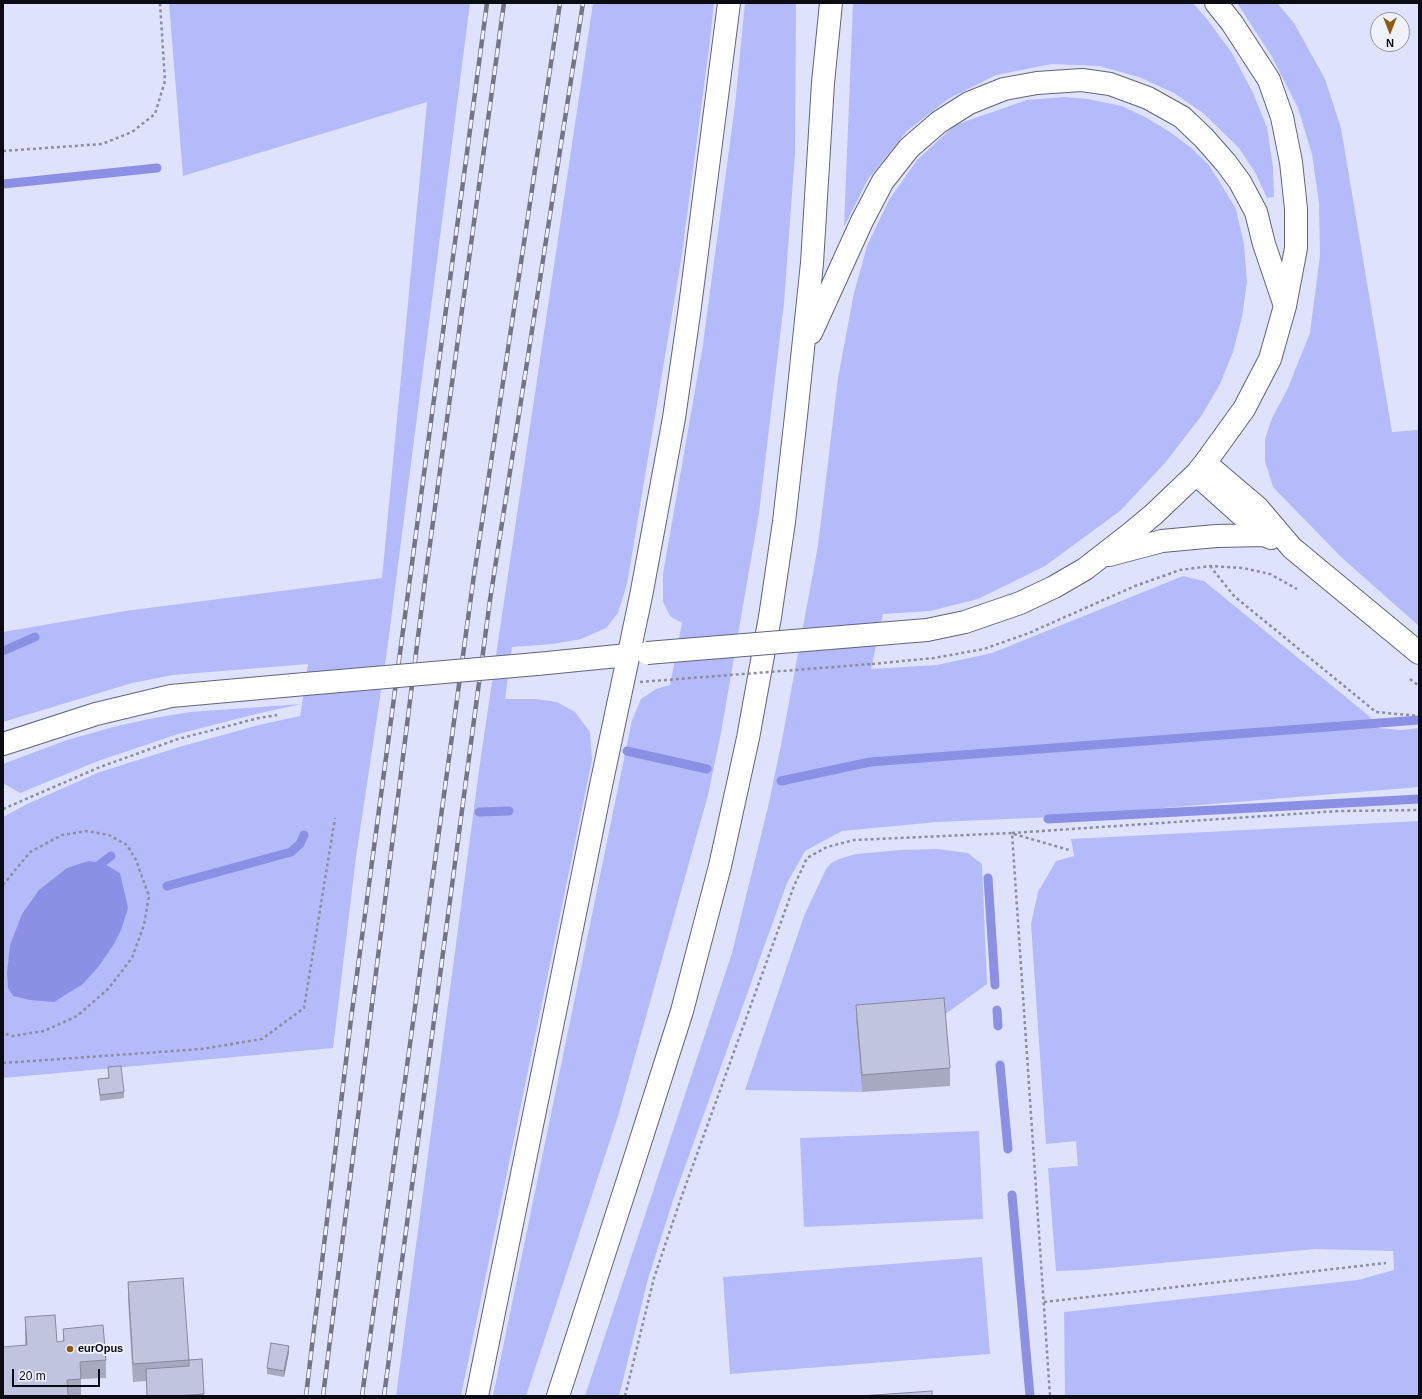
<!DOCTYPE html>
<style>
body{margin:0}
#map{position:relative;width:1422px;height:1399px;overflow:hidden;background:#dfe2fd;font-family:Helvetica,sans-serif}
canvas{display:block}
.frame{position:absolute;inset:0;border:4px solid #0a0b13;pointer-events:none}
.north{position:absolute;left:1370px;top:12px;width:40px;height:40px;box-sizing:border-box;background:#eff1fc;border:1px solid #93959f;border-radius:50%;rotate:180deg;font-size:11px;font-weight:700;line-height:16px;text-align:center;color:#0a0b13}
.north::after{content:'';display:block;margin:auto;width:14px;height:18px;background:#8f5b0c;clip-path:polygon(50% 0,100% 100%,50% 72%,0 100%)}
.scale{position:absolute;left:12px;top:1369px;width:88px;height:18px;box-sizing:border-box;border:2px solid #0a0b13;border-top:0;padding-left:5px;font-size:12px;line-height:14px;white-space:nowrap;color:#0a0b13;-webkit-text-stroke:3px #eff1fc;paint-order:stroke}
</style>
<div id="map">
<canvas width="1422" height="1399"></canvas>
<div class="frame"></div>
<div class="north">N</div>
<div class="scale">20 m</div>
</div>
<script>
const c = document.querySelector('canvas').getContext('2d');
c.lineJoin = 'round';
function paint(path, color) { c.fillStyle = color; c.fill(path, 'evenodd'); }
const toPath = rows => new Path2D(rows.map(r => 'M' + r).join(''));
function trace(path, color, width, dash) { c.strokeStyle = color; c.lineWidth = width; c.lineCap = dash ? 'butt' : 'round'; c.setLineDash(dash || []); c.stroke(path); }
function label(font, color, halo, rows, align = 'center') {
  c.font = font + ' Helvetica,sans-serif'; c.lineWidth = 4; c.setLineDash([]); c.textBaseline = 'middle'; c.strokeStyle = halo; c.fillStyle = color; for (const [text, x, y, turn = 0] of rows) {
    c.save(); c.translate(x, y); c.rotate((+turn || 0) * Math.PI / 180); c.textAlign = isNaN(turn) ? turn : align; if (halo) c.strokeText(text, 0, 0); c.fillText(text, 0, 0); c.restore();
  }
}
const green = toPath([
 [169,3,470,3,387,651,356,857,333,1048,3,1078,3,817,27,804,100,772,179,747,259,725,300,716,302,704,260,713,178,734,98,761,20,793,3,783,3,764,67,740,117,726,154,718,190,712,302,704,308,664,173,675,132,683,3,722,3,632,125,611,382,578,427,102,183,176],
 [593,3,714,3,710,40,682,254,627,584,618,613,606,628,581,639,553,644,512,647,505,699,536,699,557,702,575,712,590,732,592,760,461,1396,396,1396,480,763],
 [745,3,796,3,795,153,784,303,759,513,721,733,708,795,619,1113,526,1396,493,1396,632,720,641,699,656,689,670,685,681,628,682,623,670,616,663,602,663,574,703,344,735,105],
 [853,3,1193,3,1206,18,1232,53,1253,93,1267,127,1273,167,1274,197,1267,198,1256,174,1239,148,1203,113,1174,93,1139,77,1099,66,1052,64,996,75,948,99,907,131,868,179,844,227],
 [1237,3,1277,3,1294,23,1325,79,1341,128,1392,432,1419,430,1419,626,1341,557,1273,487,1265,461,1265,439,1272,418,1287,390,1310,333,1320,255,1319,203,1312,154,1298,108,1271,55],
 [1064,97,1088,99,1122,106,1147,118,1170,132,1190,147,1208,164,1219,181,1236,209,1244,244,1247,282,1242,317,1233,352,1220,384,1202,415,1165,463,1120,511,1045,566,978,599,930,611,883,614,871,669,937,665,992,653,1183,576,1204,581,1369,716,1378,728,1402,730,1419,728,1419,787,1054,817,937,822,842,831,805,851,787,883,673,1200,648,1279,619,1396,585,1396,732,953,768,807,781,745,818,546,838,378,854,293,867,246,889,200,917,160,955,125,1027,100],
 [1419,821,1419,1396,1065,1396,1064,1312,1358,1280,1394,1270,1393,1251,1315,1249,1085,1270,1056,1271,1048,1168,1078,1166,1076,1141,1046,1144,1031,924,1038,892,1056,861,1074,856,1071,839],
 [937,849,968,853,982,864,987,984,944,1015,856,1023,862,1092,745,1090,804,916,826,869,831,863,839,859,856,854,900,850],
 [979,1131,983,1219,804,1227,800,1138],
 [982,1257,990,1354,730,1374,723,1277]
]);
const water = toPath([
 [88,861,103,863,120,873,128,908,121,930,114,944,99,966,83,984,54,1002,30,1000,13,996,8,988,7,973,10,945,22,914,39,890,67,868]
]);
const stream = toPath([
 [3,184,157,168],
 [3,651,35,637],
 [627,751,707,769],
 [781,781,870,762,1419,720],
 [479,812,509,811],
 [1048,819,1419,799],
 [95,871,99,865,111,856],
 [988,878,995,985],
 [167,886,291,852,300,844,304,835],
 [997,1010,998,1026],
 [1000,1065,1008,1149],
 [1012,1195,1030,1396]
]);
const path = toPath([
 [3,151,102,144,132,132,155,114,165,81,160,3],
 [1210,566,1234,596,1376,712,1419,716],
 [872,664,934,658,984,649,1029,633,1135,586,1180,570,1210,566,1243,568,1270,574,1297,589],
 [1410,679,1419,686],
 [3,809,100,767,178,739,259,718,277,715],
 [1012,833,1339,811,1419,810],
 [1014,834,1069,850],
 [3,885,30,852,62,835,86,831,109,835,127,845,136,860,149,896,144,925,132,958,108,989,77,1016,44,1031,12,1036,3,1033],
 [3,1063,202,1049,262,1039,304,1008,335,818],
 [1044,1302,1386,1263],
 [625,1396,654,1278,680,1201,794,886,807,858,827,847,854,840,1012,833,1050,1396]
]);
const tertiary = toPath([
 [537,664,628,655],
 [3,744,96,714,171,696,305,684]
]);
const secondary = toPath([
 [1196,474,1264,535,1271,538],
 [1109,555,1162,541,1216,536,1264,535],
 [878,634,927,630,965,622,1020,603,1054,587,1085,569,1130,534,1154,514,1196,474,1205,463,1258,508,1292,548,1419,653]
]);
const trunk = toPath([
 [811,333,862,221,883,181,909,148,939,122,969,103,1004,89,1037,83,1082,80,1110,84,1148,98,1182,117,1204,138,1226,163,1240,182,1256,212,1264,244,1285,306],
 [1205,463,1244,409,1270,359,1285,306,1296,248,1296,209,1291,162,1282,117,1269,80,1232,23,1216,3],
 [477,1396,599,795,641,596,674,418,689,314,729,3],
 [558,1396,629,1177,682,1011,720,866,748,738,770,617,784,522,796,416,812,263,823,83,831,3]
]);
const rail = toPath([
 [306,1396,351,1019,487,3],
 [323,1396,426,573,504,3],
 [362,1396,473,582,560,3],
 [384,1396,490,600,583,3]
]);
const pathBridge = toPath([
 [640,682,872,664]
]);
const tertiaryBridge = toPath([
 [305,684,537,664]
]);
const secondaryBridge = toPath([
 [647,653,878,634]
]);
const wall = toPath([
 [856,1005,950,1068,950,1086,862,1092,856,1023],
 [108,1067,124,1092,124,1098,100,1101,98,1079,108,1078],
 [128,1282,189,1360,202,1359,204,1396,147,1396,146,1381,133,1382,128,1300],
 [25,1317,57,1342,63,1342,63,1329,106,1360,106,1378,81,1379,81,1396,3,1396,25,1345],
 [289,1352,284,1377,267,1374,267,1368]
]);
const shadedWall = toPath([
 [289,1346,289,1352,284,1377,284,1371]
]);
const building = toPath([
 [944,998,950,1068,862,1075,856,1005,944,998],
 [121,1066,124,1092,100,1095,98,1079,109,1078,108,1067,121,1066],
 [183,1278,189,1360,133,1364,128,1282,183,1278],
 [55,1315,57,1342,64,1341,63,1329,103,1325,106,1360,80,1362,81,1379,67,1380,68,1396,3,1396,3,1347,27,1345,25,1317,55,1315],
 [271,1343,289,1346,284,1371,267,1368,271,1343],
 [202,1359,204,1394,174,1396,147,1396,146,1369,189,1366,189,1360,202,1359],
 [932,1391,932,1396,860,1396,932,1391]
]);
const markers = [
 [70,1349,4,"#8f5b0c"]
];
const poiNames = [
 ["eurOpus",78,1349]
];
paint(green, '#b5bbfa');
paint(water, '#8b90e5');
trace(stream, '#8b90e5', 9);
trace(tertiary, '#61647b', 24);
trace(secondary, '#61647b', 24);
trace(trunk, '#61647b', 24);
trace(path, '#8b8ea1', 2.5, [3, 3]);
trace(tertiary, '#fff', 22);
trace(secondary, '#fff', 22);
trace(trunk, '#fff', 22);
trace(rail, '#737586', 4.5);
trace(rail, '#eff1fc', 3, [9]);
trace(tertiaryBridge, '#61647b', 24, []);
trace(secondaryBridge, '#61647b', 24, []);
trace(pathBridge, '#8b8ea1', 2.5, [3, 3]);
trace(tertiaryBridge, '#fff', 22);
trace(secondaryBridge, '#fff', 22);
paint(wall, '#a6a9c0');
paint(shadedWall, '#87899c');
paint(building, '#c1c4df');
trace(building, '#87899c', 1);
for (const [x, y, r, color] of markers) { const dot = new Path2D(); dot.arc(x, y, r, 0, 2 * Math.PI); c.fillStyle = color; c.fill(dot); trace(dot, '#eff1fc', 1.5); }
label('bold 11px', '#0a0b13', '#eff1fc', poiNames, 'left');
</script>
